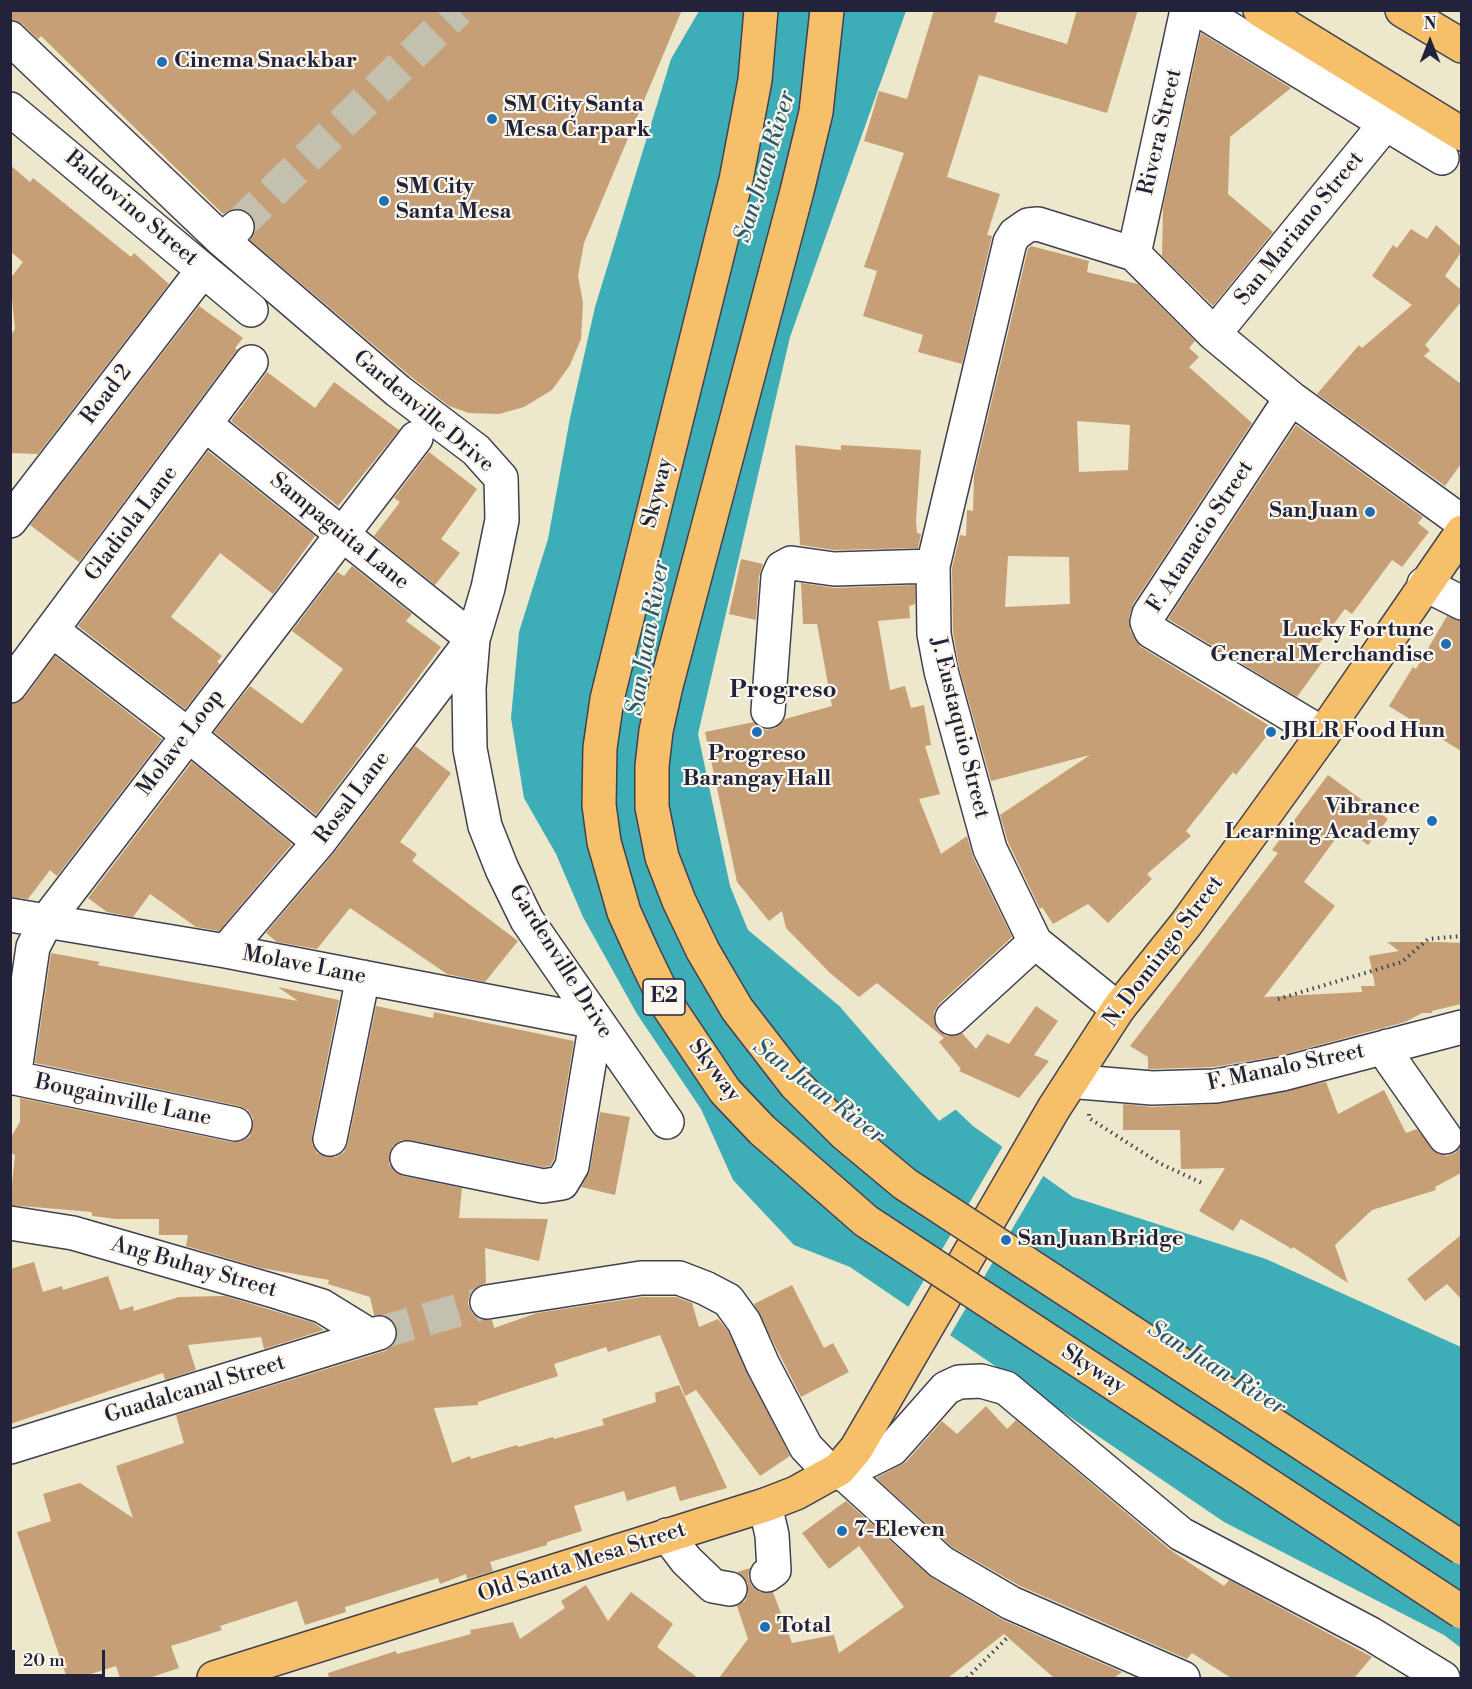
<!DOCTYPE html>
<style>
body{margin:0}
#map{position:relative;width:1472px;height:1689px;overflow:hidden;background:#ede7cb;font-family:"Libre Bodoni",serif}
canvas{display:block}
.frame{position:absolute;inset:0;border:12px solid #22223b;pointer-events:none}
.north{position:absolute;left:1400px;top:12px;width:60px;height:60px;-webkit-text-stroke:4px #fbf7ec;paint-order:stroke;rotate:0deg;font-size:16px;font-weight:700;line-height:24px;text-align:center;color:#22223b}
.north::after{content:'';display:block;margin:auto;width:21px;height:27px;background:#22223b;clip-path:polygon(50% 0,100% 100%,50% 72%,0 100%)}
.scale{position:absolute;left:12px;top:1650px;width:93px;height:27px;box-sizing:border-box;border:3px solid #22223b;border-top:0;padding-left:8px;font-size:18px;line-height:21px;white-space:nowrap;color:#22223b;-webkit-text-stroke:4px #fbf7ec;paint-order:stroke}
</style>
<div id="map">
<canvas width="1472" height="1689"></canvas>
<div class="frame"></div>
<div class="north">N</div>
<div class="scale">20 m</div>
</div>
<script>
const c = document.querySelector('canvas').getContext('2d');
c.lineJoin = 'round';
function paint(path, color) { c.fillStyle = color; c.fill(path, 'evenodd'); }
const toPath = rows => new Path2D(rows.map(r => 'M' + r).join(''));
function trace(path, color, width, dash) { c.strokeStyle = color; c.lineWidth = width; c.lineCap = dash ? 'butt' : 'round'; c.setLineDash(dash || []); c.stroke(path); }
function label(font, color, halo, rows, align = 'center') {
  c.font = font + ' "Libre Bodoni",serif'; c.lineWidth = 4.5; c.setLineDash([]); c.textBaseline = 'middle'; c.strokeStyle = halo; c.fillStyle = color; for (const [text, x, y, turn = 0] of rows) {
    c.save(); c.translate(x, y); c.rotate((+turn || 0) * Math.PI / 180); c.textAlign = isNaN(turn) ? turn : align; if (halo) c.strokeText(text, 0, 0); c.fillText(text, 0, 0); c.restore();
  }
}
const water = toPath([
 [699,11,906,11,790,337,698,734,730,886,748,930,897,1054,973,1126,1073,1197,1266,1259,1461,1347,1461,1648,1444,1635,1224,1522,850,1267,794,1245,733,1180,701,1109,637,1014,583,917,556,854,524,798,511,718,519,632,548,539,570,418,595,307,671,59]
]);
const pier = toPath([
 [843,1005,899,1052,958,1108,939,1121,841,1008],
 [1004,1144,1045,1173,949,1337,907,1309]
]);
const building = toPath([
 [10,10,682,10,584,243,578,276,583,303,581,339,570,365,552,390,524,407,499,414,469,413,449,406,410,376,250,240,255,224,251,214,243,209,234,209,223,214,41,36,38,39,22,24,10,20],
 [934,10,998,10,994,22,1067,44,1077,10,1138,10,1107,113,979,75,947,177,1000,194,987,235,992,236,962,364,918,352,923,335,863,316,877,271,864,267,904,153,864,141,879,91,907,99],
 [1201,33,1291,88,1230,137,1228,194,1273,232,1213,306,1162,256,1163,207],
 [10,165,30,182,33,178,131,257,134,253,169,284,38,454,10,453,10,336,15,329,10,279,23,262,10,251],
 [1436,225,1461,247,1461,252,1445,276,1461,290,1461,302,1425,345,1430,350,1424,356,1461,384,1461,464,1445,486,1317,394,1359,345,1362,348,1412,305,1372,276,1393,245,1397,248,1411,229,1427,239],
 [1031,246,1089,261,1087,272,1138,284,1195,341,1189,348,1199,357,1189,367,1252,423,1133,604,1129,618,1130,630,1141,647,1273,728,1236,775,1233,772,1186,831,1191,836,1147,874,1152,879,1108,923,1088,904,1053,924,1042,907,1040,909,1008,842,1000,815,1090,755,991,781,959,667,953,632,952,568,960,535,966,536,967,510,973,511,974,475,1028,249],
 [1077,421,1130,425,1128,470,1079,472],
 [1008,556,1069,557,1070,604,1005,607],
 [199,306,243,338,235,348,237,350,79,562,30,525],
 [267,372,315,408,334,382,399,430,338,506,231,421],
 [1296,425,1423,517,1418,523,1429,532,1402,567,1392,560,1352,614,1345,609,1315,649,1326,657,1297,697,1168,619],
 [795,445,841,450,841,445,921,450,916,520,917,533,921,534,918,548,835,550,800,545],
 [208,451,315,536,273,594,220,553,171,617,222,656,217,662,220,664,185,709,78,626],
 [429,452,477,489,441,539,460,553,435,585,374,536,400,502,394,498],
 [741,559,763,564,759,576,756,620,729,614],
 [352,566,412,614,406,621,441,647,316,815,214,732,250,686,302,724,343,669,292,631,337,572,344,576],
 [801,583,834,588,915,585,915,604,909,606,910,618,878,621,890,690,905,686,911,708,924,705,931,745,925,746,940,794,919,799,941,854,967,836,973,857,1012,937,939,1004,934,1012,934,1021,938,1030,946,1036,955,1036,962,1033,976,1049,987,1034,1009,1044,1036,1006,1058,1021,1034,1055,1049,1061,1019,1098,959,1071,961,1069,939,1042,944,1038,877,983,859,997,830,973,786,928,782,911,769,921,737,882,705,732,754,722,766,730,776,728,785,719,832,706,817,624,803,624],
 [1447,616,1461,621,1461,751,1389,706,1413,667,1416,669],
 [55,656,162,739,57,876,50,870,28,899,10,897,10,704,25,697],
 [415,746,451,773,400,842,417,854,412,861,518,941,485,982,447,974,350,908,317,949,277,942,266,933,334,853],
 [192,762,292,844,219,931,196,927,150,894,133,917,107,912,88,898],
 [1328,775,1388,819,1368,845,1344,827,1304,882,1335,906,1264,997,1362,992,1361,986,1375,986,1369,956,1399,951,1387,942,1439,942,1461,943,1461,1004,1432,1011,1432,1013,1422,1013,1405,1022,1278,1056,1214,1067,1148,1069,1148,1057,1130,1046,1278,853,1272,850],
 [51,953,100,962,97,965,298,1001,278,987,339,1000,312,1135,312,1144,317,1153,327,1157,336,1157,344,1152,348,1143,376,1006,433,1018,434,1012,574,1041,554,1159,550,1166,543,1167,410,1140,401,1140,393,1146,389,1155,389,1164,395,1172,403,1176,462,1188,459,1218,548,1219,539,1261,485,1248,486,1283,475,1288,469,1296,468,1304,472,1313,480,1319,492,1320,494,1328,537,1313,642,1297,676,1297,692,1303,699,1327,718,1319,728,1331,790,1456,760,1476,696,1390,685,1396,660,1335,608,1352,606,1347,554,1364,558,1376,478,1402,478,1405,434,1408,452,1463,470,1456,471,1459,517,1445,518,1447,553,1437,554,1439,604,1425,602,1419,656,1402,655,1393,679,1385,727,1488,680,1501,675,1486,627,1501,624,1491,574,1506,582,1531,547,1542,547,1545,490,1562,493,1571,467,1579,466,1574,440,1584,438,1578,345,1607,346,1612,305,1625,297,1601,220,1626,222,1630,171,1646,179,1668,149,1678,120,1678,116,1666,78,1678,67,1678,17,1532,51,1521,43,1494,80,1483,133,1518,116,1466,184,1443,176,1415,385,1351,393,1345,397,1337,397,1327,391,1319,384,1315,374,1315,370,1297,328,1284,329,1280,261,1268,186,1246,188,1235,159,1235,159,1219,116,1219,92,1216,92,1212,10,1205,15,1155,10,1152,10,1139,20,1122,20,1098,231,1142,240,1142,249,1137,253,1127,253,1118,248,1110,239,1106,35,1063],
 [1326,1082,1338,1114,1384,1090,1406,1133,1417,1129,1438,1154,1447,1156,1455,1153,1461,1146,1461,1173,1435,1187,1436,1190,1372,1210,1335,1245,1348,1283,1293,1247,1292,1249,1241,1219,1233,1231,1199,1211,1225,1168,1181,1169,1180,1130,1123,1130,1123,1104,1152,1107,1219,1104],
 [600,1112,630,1117,615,1195,581,1187,590,1169],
 [1461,1235,1461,1299,1447,1284,1425,1301,1407,1279],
 [34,1262,43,1292,62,1286,63,1290,108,1276,120,1310,133,1306,134,1311,179,1297,225,1296,314,1323,324,1330,264,1349,261,1337,188,1345,196,1370,165,1380,163,1373,10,1424,10,1269],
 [792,1285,824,1348,833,1343,849,1372,801,1397,754,1304],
 [986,1406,1007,1429,1016,1420,1169,1549,1224,1586,1229,1580,1372,1657,1354,1678,1231,1678,1192,1653,1187,1659,1020,1586,952,1547,876,1478,906,1462,942,1421,957,1434],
 [846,1501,932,1578,1003,1620,1122,1672,1114,1678,1054,1678,1004,1634,948,1678,719,1678,748,1639,737,1606,745,1601,748,1593,748,1583,737,1572,750,1568,748,1577,752,1586,760,1592,773,1592,792,1643,834,1635,839,1653,904,1607,859,1546,829,1569,802,1533],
 [586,1585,608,1621,631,1592,673,1624,657,1647,698,1678,329,1678,328,1673,396,1651,397,1654,471,1634,470,1630,513,1622,520,1639,565,1608,561,1601]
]);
const minorTunnel = toPath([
 [237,227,458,10],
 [379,1333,487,1302]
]);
const path = toPath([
 [1278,999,1402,962,1428,939,1462,936],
 [1089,1114,1089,1118,1159,1163,1202,1183],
 [967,1678,1009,1636]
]);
const minor = toPath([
 [1199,10,1442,158],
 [10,38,222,240,237,227],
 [10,109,251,310],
 [222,240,398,391,476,450,501,478,502,520,488,588,473,639,469,688,470,749,485,826,502,869,527,920,667,1122],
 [1134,254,1187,10],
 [1214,334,1386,123],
 [1291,398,1149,614,1147,622,1151,631,1323,734],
 [206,425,473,639,319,842,226,951],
 [10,521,203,270],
 [1424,584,1462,603],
 [53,631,187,734,319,842],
 [10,686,251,362],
 [768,711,778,577,782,568,791,563,834,569,933,566],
 [10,915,226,951,596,1022,572,1166,562,1183,543,1186,407,1158],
 [1118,1009,1035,942,990,849,941,671,934,634,933,566,1010,242,1015,234,1028,225,1038,224,1134,254,1214,334,1291,398,1462,522],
 [952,1018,1035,942],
 [1387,1046,1391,1060,1445,1137],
 [10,1077,235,1124],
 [1074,1077,1080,1082,1152,1088,1216,1086,1282,1074,1462,1027],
 [14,1078,33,947,47,920,416,438],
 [330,1139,363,977],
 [10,1223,73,1233,274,1291,322,1306,369,1335],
 [487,1302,641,1278,679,1278,705,1288,728,1300,744,1322,763,1365,806,1447,832,1474],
 [10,1447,379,1333],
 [839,1469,868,1461,892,1449,946,1388,959,1382,981,1381,1006,1388,1181,1534,1371,1634,1443,1678],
 [839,1469,941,1562,1011,1603,1183,1678],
 [765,1505,772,1535,774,1570,767,1575],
 [667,1535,686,1560,713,1586,730,1589]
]);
const major = toPath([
 [1260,10,1462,134],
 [1402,10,1462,46],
 [214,1678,765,1505,796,1493,839,1469,856,1449,1054,1108,1118,1009,1186,924,1323,734,1462,532]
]);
const highwayBridge = toPath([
 [761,10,755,80,736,180,607,699,600,748,599,805,604,842,624,912,643,954,668,1006,725,1091,762,1130,866,1221,1462,1612],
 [827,10,816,112,797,191,666,686,656,731,652,766,652,807,662,857,679,901,703,951,737,1009,795,1084,845,1134,905,1184,1462,1548]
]);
const markers = [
 [162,62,6,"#1f6fb2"],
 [492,119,6,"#1f6fb2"],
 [384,201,6,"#1f6fb2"],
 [1370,512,6,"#1f6fb2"],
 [1446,644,6,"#1f6fb2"],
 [757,732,6,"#1f6fb2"],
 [1271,732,6,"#1f6fb2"],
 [1432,821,6,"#1f6fb2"],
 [1006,1240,6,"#1f6fb2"],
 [842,1531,6,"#1f6fb2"],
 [765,1627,6,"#1f6fb2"]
];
const shields = [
 [664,997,42]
];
const shieldNames = [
 ["E2",664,997]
];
const poiNames = [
 ["Cinema Snackbar",174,62],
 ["SM City Santa",504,106],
 ["Mesa Carpark",504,131],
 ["SM City",396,188],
 ["Santa Mesa",396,213],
 ["San Juan",1358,512,"right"],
 ["Lucky Fortune",1434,631,"right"],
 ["General Merchandise",1434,656,"right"],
 ["JBLR Food Hun",1283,732],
 ["Progreso",757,755,"center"],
 ["Barangay Hall",757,780,"center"],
 ["Vibrance",1420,808,"right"],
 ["Learning Academy",1420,833,"right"],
 ["San Juan Bridge",1018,1240],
 ["7-Eleven",854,1531],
 ["Total",777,1627]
];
const streetNames = [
 ["Rivera Street",1161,132,-77],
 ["Baldovino Street",131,209,40],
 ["San Mariano Street",1300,229,-51],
 ["Road 2",107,395,-53],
 ["Gardenville Drive",423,412,40],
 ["Skyway",658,493,-76],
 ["Gladiola Lane",132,524,-53],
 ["Sampaguita Lane",339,532,39],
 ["F. Atanacio Street",1201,537,-57],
 ["J. Eustaquio Street",959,728,76],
 ["Molave Loop",181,743,-53],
 ["Rosal Lane",353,798,-53],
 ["N. Domingo Street",1164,952,-53],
 ["Gardenville Drive",560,962,58],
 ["Molave Lane",304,966,11],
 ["F. Manalo Street",1286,1068,-12],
 ["Skyway",714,1071,53],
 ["Bougainville Lane",123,1101,12],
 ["Ang Buhay Street",194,1268,16],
 ["Skyway",1093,1370,33],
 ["Guadalcanal Street",195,1390,-17],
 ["Old Santa Mesa Street",582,1563,-18]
];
const waterNames = [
 ["San Juan River",766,167,-73],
 ["San Juan River",649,638,-80],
 ["San Juan River",818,1092,37],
 ["San Juan River",1216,1369,32]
];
const neighbourhoodNames = [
 ["Progreso",783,691]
];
paint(water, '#3daeb7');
paint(pier, '#ede7cb');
paint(building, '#c79f76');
trace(minorTunnel, '#c4c0ae', 33, [33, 16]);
trace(minor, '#404051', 36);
trace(major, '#404051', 36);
trace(path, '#404051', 4, [1.5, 4.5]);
trace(minor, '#fff', 33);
trace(major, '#f6c06b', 33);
trace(highwayBridge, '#404051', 36, []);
trace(highwayBridge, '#f6c06b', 33);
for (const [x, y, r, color] of markers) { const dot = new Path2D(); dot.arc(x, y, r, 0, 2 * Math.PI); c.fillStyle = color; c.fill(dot); trace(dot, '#fbf7ec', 2); }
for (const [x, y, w] of shields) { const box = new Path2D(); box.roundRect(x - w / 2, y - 18, w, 36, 4.5); c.fillStyle = '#fbf7ec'; c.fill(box); trace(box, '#22223b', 1.5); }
label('bold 21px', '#22223b', null, shieldNames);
label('bold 22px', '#22223b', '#fbf7ec', poiNames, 'left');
label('22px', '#22223b', '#fbf7ec', streetNames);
label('italic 24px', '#2d5a6d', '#fbf7ec', waterNames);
label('bold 24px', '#22223b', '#fbf7ec', neighbourhoodNames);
</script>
